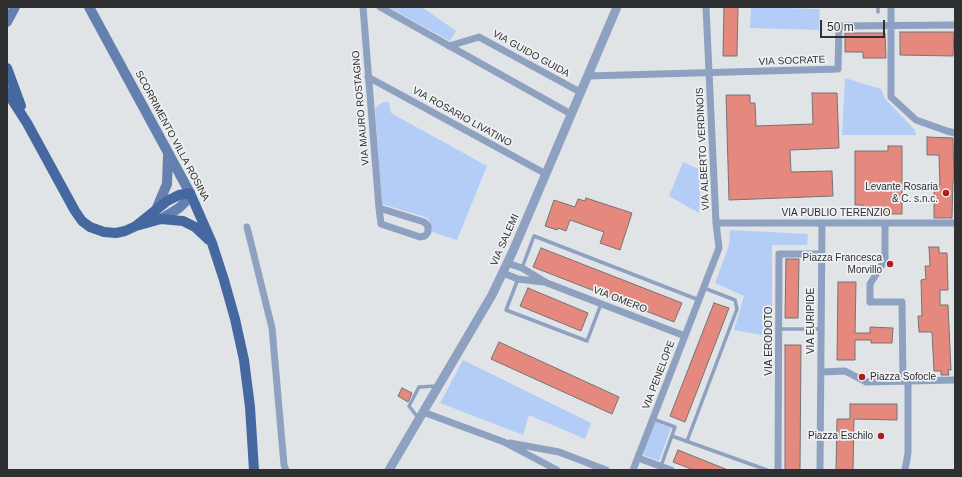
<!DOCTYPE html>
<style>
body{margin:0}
#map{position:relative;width:962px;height:477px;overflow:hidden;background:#e1e4e7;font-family:Arial,sans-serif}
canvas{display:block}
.frame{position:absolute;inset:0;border:8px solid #2f3031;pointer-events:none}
.scale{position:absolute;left:820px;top:20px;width:65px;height:18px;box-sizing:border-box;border:2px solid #2f3031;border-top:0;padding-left:5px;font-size:12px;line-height:14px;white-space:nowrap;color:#2f3031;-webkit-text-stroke:3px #eff1f4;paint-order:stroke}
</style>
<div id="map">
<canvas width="962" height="477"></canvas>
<div class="frame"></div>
<div class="scale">50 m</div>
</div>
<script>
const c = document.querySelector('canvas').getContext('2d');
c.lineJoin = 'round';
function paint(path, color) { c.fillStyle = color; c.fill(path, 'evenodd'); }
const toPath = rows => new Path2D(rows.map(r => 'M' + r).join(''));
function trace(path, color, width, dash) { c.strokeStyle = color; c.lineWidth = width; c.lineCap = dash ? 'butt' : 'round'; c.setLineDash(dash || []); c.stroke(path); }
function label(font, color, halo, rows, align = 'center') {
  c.font = font + ' Arial,sans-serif'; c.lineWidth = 3.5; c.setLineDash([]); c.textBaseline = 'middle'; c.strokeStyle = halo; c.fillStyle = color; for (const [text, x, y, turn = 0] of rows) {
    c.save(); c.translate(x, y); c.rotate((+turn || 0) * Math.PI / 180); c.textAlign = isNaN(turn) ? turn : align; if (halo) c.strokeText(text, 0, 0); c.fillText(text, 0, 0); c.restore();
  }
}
const green = toPath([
 [388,7,422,7,456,31,450,41],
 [751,7,820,9,819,30,750,28],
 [845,78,881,89,885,99,915,130,916,135,842,135],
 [383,102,389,102,391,113,487,166,457,240,432,232,428,218,382,204,375,108],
 [683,162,701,170,699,213,669,196],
 [730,230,808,234,807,245,772,245,772,337,734,330,744,296,715,283,729,245],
 [463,360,591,423,585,439,529,415,523,435,440,403],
 [655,422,671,428,659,461,643,455]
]);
const building = toPath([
 [724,7,738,7,737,56,723,56,724,7],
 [900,32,954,32,953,56,900,55,900,32],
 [845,33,885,33,886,58,863,58,863,52,845,52,845,33],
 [812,93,837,93,839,148,790,150,791,172,832,171,833,196,729,200,726,95,750,95,750,103,755,103,756,126,813,124,812,93],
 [927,137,953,138,954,181,953,181,952,218,934,218,934,185,940,185,939,155,927,155,927,137],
 [888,146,902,146,902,214,873,214,873,209,863,209,863,205,855,205,855,151,888,151,888,146],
 [586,198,632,213,620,250,600,243,604,232,570,220,566,231,558,228,557,230,545,226,554,200,575,207,578,199,585,201,586,198],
 [929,247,939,247,939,253,947,253,948,290,940,290,940,305,948,305,951,370,948,370,949,375,941,375,941,371,934,371,932,332,919,332,918,316,922,316,921,280,926,279,925,266,930,266,929,247],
 [541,248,682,303,674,322,533,267,541,248],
 [786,259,799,259,798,318,785,318,786,259],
 [838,282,856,282,855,333,870,333,870,327,893,328,892,343,871,343,871,340,855,340,855,360,837,360,838,282],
 [528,288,588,313,581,331,520,306,528,288],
 [714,303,729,308,685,422,670,416,714,303],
 [499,342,619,397,612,414,491,359,499,342],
 [785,345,801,345,800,470,785,470,785,345],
 [402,388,412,393,408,402,398,396,402,388],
 [850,404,897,404,897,420,854,419,853,470,836,470,837,419,850,419,850,404],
 [678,450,728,470,694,470,673,462,678,450]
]);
const service = toPath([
 [878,12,878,7],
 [522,268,534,236,699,300],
 [518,279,506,310,587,341,601,304],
 [779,329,821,329],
 [419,419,409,406,419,387,437,386],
 [653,419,675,427,661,466],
 [672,436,767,470],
 [687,441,737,309,735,300,704,288]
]);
const minor = toPath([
 [363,7,379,208,381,224,420,237,425,236,428,232,428,226,424,222,379,208],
 [380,7,571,114],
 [891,7,891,97,916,120,947,131,955,133],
 [449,46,479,37,580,92],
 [587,76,838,69,839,26,955,25],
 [368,77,546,174],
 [716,223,955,223],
 [885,223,885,260,870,284,870,302,902,302,903,381],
 [247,227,272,328,284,465,286,470],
 [507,263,522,268,547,283,685,336],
 [503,273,518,279,543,282],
 [821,372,845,371,866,382,955,380],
 [423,412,504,442,557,470],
 [510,443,559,452,606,470],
 [638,458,671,470],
 [633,470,719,248,716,223,706,7],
 [778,470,779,254,822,254],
 [820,470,822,223],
 [905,470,908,453,908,381]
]);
const tertiary = toPath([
 [389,470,492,295,513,251,617,7]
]);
const secondary = toPath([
 [89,7,190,193,185,202,179,208,161,219],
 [7,22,15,7],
 [156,210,167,184,168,155]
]);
const primary = toPath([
 [7,68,21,106],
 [7,92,27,123,75,211,82,221,90,227,104,232,116,233,125,231,136,226,161,219,183,221,195,227,209,240],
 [136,226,167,201,179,195,190,193,212,243,224,280,235,319,244,360,250,407,254,470]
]);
const markers = [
 [946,193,4,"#af1e1d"],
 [890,264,4,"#af1e1d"],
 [862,377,4,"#af1e1d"],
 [881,436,4,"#af1e1d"]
];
const streetNames = [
 ["VIA GUIDO GUIDA",531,54,29],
 ["VIA SOCRATE",792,61,-2],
 ["VIA MAURO ROSTAGNO",361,108,-95],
 ["VIA ROSARIO LIVATINO",462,117,29],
 ["SCORRIMENTO VILLA ROSINA",172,136,62],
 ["VIA ALBERTO VERDINOIS",703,149,-93],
 ["VIA PUBLIO TERENZIO",836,213],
 ["VIA SALEMI",505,240,-66],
 ["VIA OMERO",620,300,21],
 ["VIA EURIPIDE",811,321,-90],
 ["VIA ERODOTO",769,341,-90],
 ["VIA PENELOPE",659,375,-69]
];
const poiNames = [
 ["Levante Rosaria",938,187],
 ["& C. s.n.c.",938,199],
 ["Piazza Francesca",882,258],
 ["Morvillo",882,270],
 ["Piazza Sofocle",870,377,"left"],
 ["Piazza Eschilo",873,436]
];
paint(green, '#b4cdf7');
paint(building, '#e5887e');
trace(building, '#767272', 1);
trace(service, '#8ea1c1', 3.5);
trace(minor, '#8ea1c1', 7);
trace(tertiary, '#8ea1c1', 9);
trace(secondary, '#6480af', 10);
trace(primary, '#4668a1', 10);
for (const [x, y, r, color] of markers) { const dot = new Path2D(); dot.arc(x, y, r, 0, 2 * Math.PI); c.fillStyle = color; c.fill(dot); trace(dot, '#eff1f4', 1.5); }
label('10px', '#2f3031', '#eff1f4', streetNames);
label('10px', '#2f3031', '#eff1f4', poiNames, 'right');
</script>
